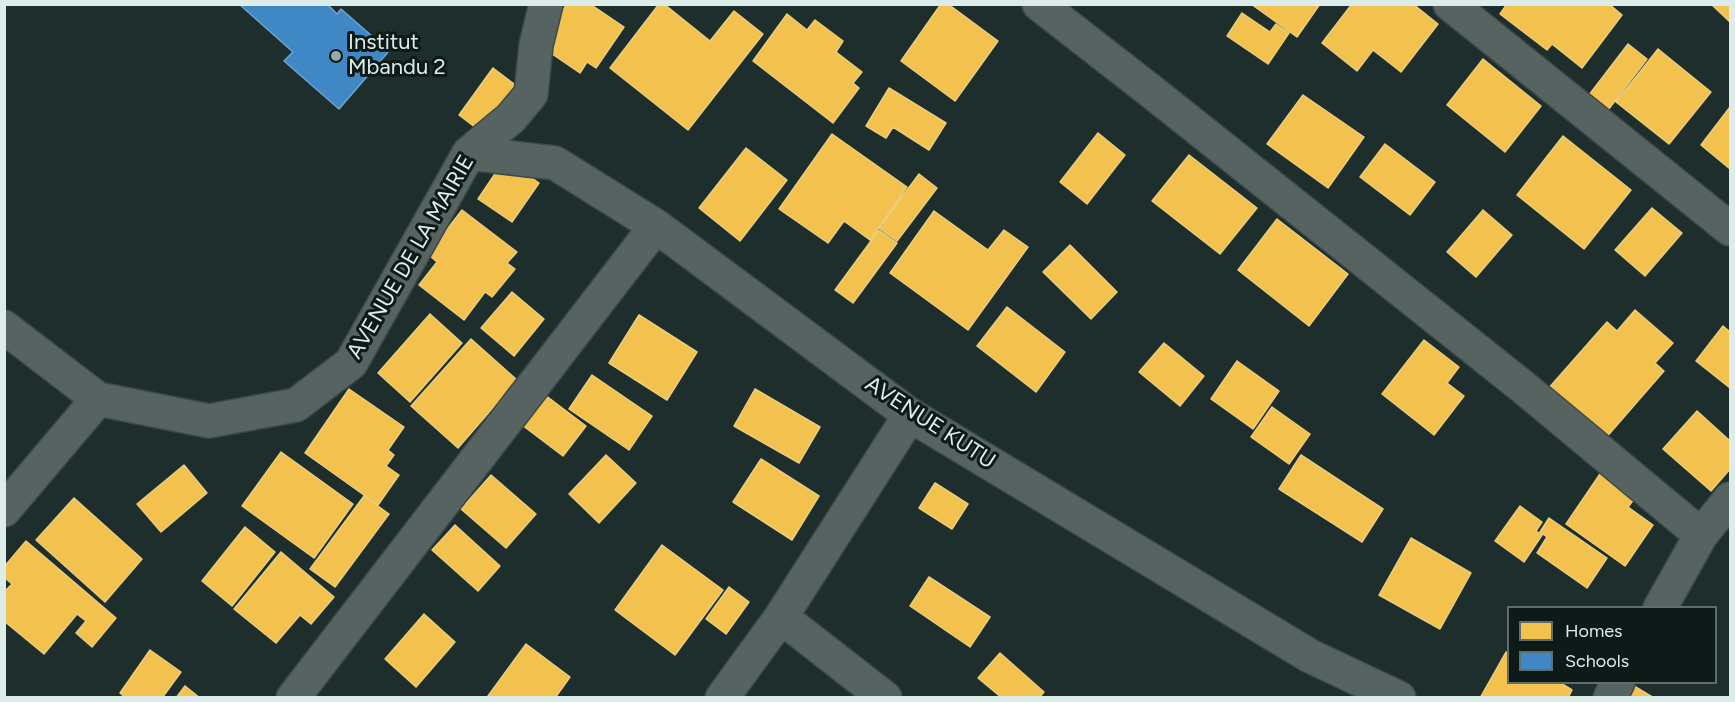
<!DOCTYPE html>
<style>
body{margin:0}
#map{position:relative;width:1735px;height:702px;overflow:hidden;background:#1e2e2c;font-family:Figtree,sans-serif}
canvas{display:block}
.frame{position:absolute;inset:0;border:6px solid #dbece9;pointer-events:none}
.legend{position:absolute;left:1507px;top:606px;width:210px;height:78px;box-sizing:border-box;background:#0d1a18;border:2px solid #5f6e6c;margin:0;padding:8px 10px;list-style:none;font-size:18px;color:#dbece9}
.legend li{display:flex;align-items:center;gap:12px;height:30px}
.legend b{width:30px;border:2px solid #5f6e6c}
</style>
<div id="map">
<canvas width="1735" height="702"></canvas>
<div class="frame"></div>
<ul class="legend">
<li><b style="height:16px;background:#f2c14e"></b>Homes</li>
<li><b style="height:16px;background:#3f88c5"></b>Schools</li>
</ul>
</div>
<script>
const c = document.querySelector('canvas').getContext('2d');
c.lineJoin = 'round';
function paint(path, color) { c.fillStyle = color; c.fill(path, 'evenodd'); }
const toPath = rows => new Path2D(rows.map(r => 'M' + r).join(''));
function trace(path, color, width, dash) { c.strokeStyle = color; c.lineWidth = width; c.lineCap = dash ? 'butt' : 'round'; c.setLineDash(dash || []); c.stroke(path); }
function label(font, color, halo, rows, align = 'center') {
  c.font = font + ' Figtree,sans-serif'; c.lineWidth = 6; c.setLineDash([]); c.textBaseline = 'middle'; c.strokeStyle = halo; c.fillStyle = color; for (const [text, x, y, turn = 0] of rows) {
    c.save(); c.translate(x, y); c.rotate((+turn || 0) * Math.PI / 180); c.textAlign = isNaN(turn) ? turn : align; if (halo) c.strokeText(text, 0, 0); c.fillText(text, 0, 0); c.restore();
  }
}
const homes = toPath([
 [567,4,590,4,624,27,596,68,587,62,580,73,539,45,567,4],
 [659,4,664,4,710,41,734,11,763,34,688,130,610,68,659,4],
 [941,4,948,4,998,41,955,101,901,61,941,4],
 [1251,4,1320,4,1297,37,1251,4],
 [1352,4,1413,4,1438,24,1401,72,1373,50,1357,71,1322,43,1352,4],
 [1507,4,1609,4,1622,15,1582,68,1552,44,1547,50,1500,14,1507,4],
 [1711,4,1730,4,1730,22,1711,4],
 [1242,13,1270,32,1276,24,1289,33,1268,64,1227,36,1242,13],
 [787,14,807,30,815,20,843,41,836,52,862,72,853,83,859,88,833,123,753,61,787,14],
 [1628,44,1647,59,1608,110,1589,95,1628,44],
 [1658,49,1711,92,1669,144,1616,102,1658,49],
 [1483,59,1541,106,1505,152,1447,105,1483,59],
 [493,68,518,87,484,134,459,115,493,68],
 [889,88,946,123,929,150,893,127,886,138,866,126,889,88],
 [1303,95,1364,137,1328,188,1267,144,1303,95],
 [1730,107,1730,169,1701,145,1730,107],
 [1098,133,1125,155,1087,204,1060,182,1098,133],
 [832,134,907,187,870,240,844,221,828,243,779,209,832,134],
 [1563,136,1631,190,1584,249,1517,195,1563,136],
 [1385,144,1435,182,1410,215,1360,177,1385,144],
 [746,148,787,180,740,241,699,208,746,148],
 [1189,155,1257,208,1220,254,1152,201,1189,155],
 [505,159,539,183,512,222,478,199,505,159],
 [919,174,937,188,897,241,879,228,919,174],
 [1652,208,1682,233,1645,276,1615,250,1652,208],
 [462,210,517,252,507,263,515,269,492,297,485,292,464,320,419,285,437,262,428,254,462,210],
 [1483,210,1512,235,1476,277,1447,252,1483,210],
 [934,211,988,250,1004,230,1028,247,968,330,890,273,934,211],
 [1277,219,1348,274,1309,326,1238,270,1277,219],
 [879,230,897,243,853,303,835,290,879,230],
 [1070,245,1117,292,1091,319,1043,272,1070,245],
 [512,292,544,319,514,356,481,328,512,292],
 [1007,307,1065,352,1036,392,977,346,1007,307],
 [1635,310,1673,343,1655,363,1664,371,1604,440,1547,390,1607,322,1617,331,1635,310],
 [430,314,462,343,410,402,378,373,430,314],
 [639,315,697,352,667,400,609,363,639,315],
 [1723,326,1730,332,1730,388,1696,361,1723,326],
 [471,339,517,380,458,448,411,406,471,339],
 [1424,340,1459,367,1447,383,1464,396,1434,435,1382,394,1424,340],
 [1164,343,1204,376,1180,406,1139,372,1164,343],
 [1237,361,1279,391,1253,429,1211,399,1237,361],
 [592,375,652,416,629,450,569,409,592,375],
 [349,389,404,427,388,450,394,455,386,466,399,475,378,505,305,453,349,389],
 [755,389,820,427,799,463,734,426,755,389],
 [545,395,586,426,563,456,522,425,545,395],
 [1272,407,1310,434,1289,464,1251,437,1272,407],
 [1697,411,1730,441,1730,469,1711,491,1663,449,1697,411],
 [281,452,353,504,314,558,242,506,281,452],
 [606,455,636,483,599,523,569,494,606,455],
 [1301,455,1383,509,1362,542,1279,489,1301,455],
 [761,459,819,496,792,540,733,502,761,459],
 [184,465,207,493,161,532,137,504,184,465],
 [1600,474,1635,498,1628,507,1653,525,1625,566,1566,524,1600,474],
 [491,475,536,514,506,548,461,509,491,475],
 [935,483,968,504,952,529,919,508,935,483],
 [364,496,389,514,335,587,310,569,364,496],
 [74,498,142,559,105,602,36,540,74,498],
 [1520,506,1542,522,1536,531,1542,535,1524,562,1495,541,1520,506],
 [1549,518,1607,558,1587,588,1537,553,1547,537,1540,532,1549,518],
 [455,525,500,566,478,591,432,550,455,525],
 [245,527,275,552,232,606,202,581,245,527],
 [1411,538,1471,573,1440,629,1379,595,1411,538],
 [26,541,116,618,92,647,76,633,86,621,77,614,44,654,4,621,4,592,12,584,4,577,4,567,26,541],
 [662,545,723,590,675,655,615,610,662,545],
 [281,552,334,597,311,624,300,615,276,643,234,609,281,552],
 [929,577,990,617,970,647,910,606,929,577],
 [729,587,749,602,726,634,706,619,729,587],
 [424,614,455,642,416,687,385,659,424,614],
 [526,644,570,677,555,698,490,698,488,696,526,644],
 [150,650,181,672,162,698,126,698,120,693,150,650],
 [1506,652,1508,653,1508,682,1559,682,1572,690,1568,698,1480,698,1506,652],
 [1000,653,1044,692,1039,698,1002,698,978,678,1000,653],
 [185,686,200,698,176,698,185,686],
 [1634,686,1654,698,1628,698,1634,686]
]);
const schools = toPath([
 [239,4,327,4,337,14,341,9,389,51,339,109,284,61,293,52,239,4]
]);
const minor = toPath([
 [1039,4,1152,92,1523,387,1701,535],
 [1450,4,1730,229],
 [469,153,555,163,656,226,910,415,1310,656,1399,698],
 [4,327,98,399,209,421,296,405,351,363,469,153,511,118,531,94,536,45,546,4],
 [4,510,98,399],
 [1660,608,1701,535,1730,499],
 [781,617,885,698],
 [293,698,656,226],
 [722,698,781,617,910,415],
 [1610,698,1618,682]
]);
const markers = [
 [336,56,6,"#99aaa7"]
];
const poiNames = [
 ["Institut",348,43],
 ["Mbandu 2",348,68]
];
const streetNames = [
 ["AVENUE DE LA MAIRIE",411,257,-60],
 ["AVENUE KUTU",930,423,33]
];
paint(homes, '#f2c14e');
trace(homes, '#ebce7c', 1.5);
paint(schools, '#3f88c5');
trace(schools, '#6ea6d0', 1.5);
trace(minor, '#3a4947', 36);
trace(minor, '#576361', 33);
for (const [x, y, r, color] of markers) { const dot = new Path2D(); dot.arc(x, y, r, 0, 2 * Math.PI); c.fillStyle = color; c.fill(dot); trace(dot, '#0d1a18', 2); }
label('22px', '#dbece9', '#0d1a18', poiNames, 'left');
label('22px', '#dbece9', '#0d1a18', streetNames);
</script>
